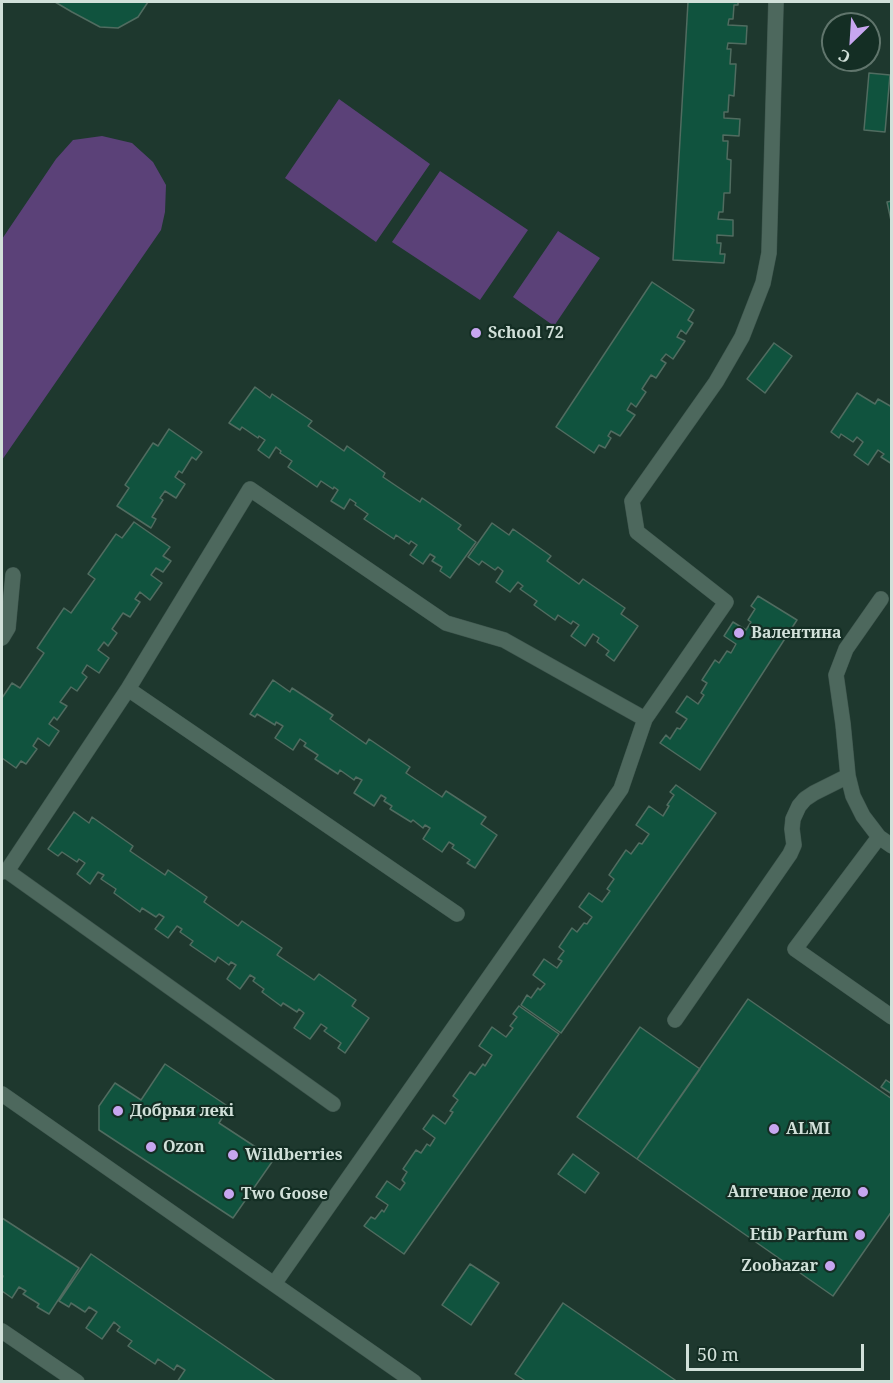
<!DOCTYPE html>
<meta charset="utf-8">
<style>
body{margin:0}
#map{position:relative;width:893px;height:1383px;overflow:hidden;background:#1e382e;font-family:"Noto Serif",serif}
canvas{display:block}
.frame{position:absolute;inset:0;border:3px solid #d1e0d9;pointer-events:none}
.north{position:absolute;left:821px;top:12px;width:60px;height:60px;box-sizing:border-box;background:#142e24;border:2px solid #60756c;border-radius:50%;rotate:205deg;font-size:16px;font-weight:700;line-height:24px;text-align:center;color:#d1e0d9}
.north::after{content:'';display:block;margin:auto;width:21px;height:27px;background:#c7a6f0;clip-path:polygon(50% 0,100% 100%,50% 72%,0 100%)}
.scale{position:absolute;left:686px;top:1344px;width:178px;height:27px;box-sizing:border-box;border:3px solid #d1e0d9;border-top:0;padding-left:8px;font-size:18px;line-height:21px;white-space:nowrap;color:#d1e0d9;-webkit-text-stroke:4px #142e24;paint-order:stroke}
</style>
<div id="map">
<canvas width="893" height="1383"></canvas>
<div class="frame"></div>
<div class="north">С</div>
<div class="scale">50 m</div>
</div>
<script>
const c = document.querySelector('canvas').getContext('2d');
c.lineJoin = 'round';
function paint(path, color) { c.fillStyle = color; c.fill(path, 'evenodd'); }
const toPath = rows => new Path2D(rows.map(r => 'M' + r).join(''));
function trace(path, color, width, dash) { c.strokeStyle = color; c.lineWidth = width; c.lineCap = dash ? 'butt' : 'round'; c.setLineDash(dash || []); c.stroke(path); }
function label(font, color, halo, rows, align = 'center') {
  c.font = font + ' "Noto Serif",serif'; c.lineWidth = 4.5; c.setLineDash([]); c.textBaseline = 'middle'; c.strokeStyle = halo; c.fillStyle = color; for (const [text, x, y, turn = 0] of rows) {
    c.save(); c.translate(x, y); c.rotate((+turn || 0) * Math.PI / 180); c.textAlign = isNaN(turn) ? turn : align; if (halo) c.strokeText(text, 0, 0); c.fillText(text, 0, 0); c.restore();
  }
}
const green = toPath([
 [339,99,430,164,376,242,285,178],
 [102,136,132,143,153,162,166,185,165,212,161,230,2,460,2,239,56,159,73,140],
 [440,171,528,230,480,300,392,242],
 [558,231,600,258,554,326,513,297]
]);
const building = toPath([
 [55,2,148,2,138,17,118,28,100,27,72,12,55,2],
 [688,2,738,2,738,5,734,5,733,19,729,19,728,25,747,26,746,44,728,43,727,49,731,49,730,64,736,64,734,96,729,95,728,112,724,112,724,118,740,119,739,136,723,135,723,141,728,141,727,159,731,160,730,193,724,193,723,212,719,212,718,219,733,220,733,236,717,235,717,243,721,243,720,254,725,254,724,263,673,260,688,2],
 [869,73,890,75,885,132,864,130,869,73],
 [892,201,892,225,887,202,892,201],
 [652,282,694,310,688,320,693,323,686,334,681,330,677,337,685,341,673,359,666,354,661,360,666,363,656,378,651,375,642,389,646,392,636,407,631,403,627,410,635,415,620,436,611,431,608,436,611,438,605,448,599,445,594,453,556,427,652,282],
 [774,343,792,356,765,393,747,379,774,343],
 [255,387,270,398,272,394,312,421,308,426,344,451,347,446,385,473,383,477,420,502,422,498,461,525,458,529,476,542,450,578,440,571,442,567,432,561,435,557,430,554,423,564,410,555,417,545,411,541,409,544,396,535,394,539,364,519,368,514,355,505,356,503,350,499,344,509,331,501,338,490,334,487,333,489,321,481,317,487,288,467,292,461,280,453,281,451,276,447,269,458,258,450,265,440,259,436,258,438,242,427,240,430,229,423,255,387],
 [857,393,875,404,878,399,892,407,892,464,881,457,884,454,878,450,868,465,854,455,863,442,857,437,853,442,841,434,839,438,831,432,857,393],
 [169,429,202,452,196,460,192,457,182,473,179,471,175,477,185,484,176,498,165,491,160,498,163,500,152,517,156,519,151,528,117,506,129,488,125,485,153,443,158,446,169,429],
 [134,522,170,547,163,556,171,561,163,572,156,568,151,575,162,583,150,600,140,592,135,599,140,602,130,617,123,613,112,629,117,633,108,646,104,642,98,650,109,658,99,673,87,665,82,673,87,677,77,691,71,687,60,702,67,706,57,720,54,717,49,724,59,731,49,746,38,738,33,746,37,749,26,764,21,761,16,768,2,758,2,698,12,683,20,688,44,653,37,648,64,608,71,613,95,579,88,574,116,534,122,538,134,522],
 [492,523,509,535,513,529,551,556,547,561,579,584,583,579,625,608,621,614,638,626,614,661,606,655,609,651,597,642,599,638,593,634,585,646,571,636,579,625,573,621,571,624,558,615,555,620,534,605,537,601,520,589,523,586,518,582,510,592,496,582,503,571,498,567,495,570,482,561,479,565,468,557,492,523],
 [758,596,797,620,700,770,660,743,666,735,670,739,677,728,680,729,687,719,676,712,687,696,698,704,704,695,701,693,707,683,702,680,715,660,719,663,727,651,731,653,736,644,724,636,733,622,746,630,751,622,748,620,755,609,751,606,758,596],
 [273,680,290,692,292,688,333,715,330,719,366,744,369,739,410,767,406,773,442,797,446,791,486,817,481,824,497,835,475,868,467,863,470,860,452,848,454,845,449,842,442,852,423,839,430,828,425,825,423,828,413,820,411,822,390,809,392,806,384,801,386,798,381,795,374,806,354,793,362,780,356,777,354,780,340,770,338,774,315,759,318,755,304,746,306,743,300,739,293,750,275,738,283,726,276,722,275,725,257,714,255,717,250,714,273,680],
 [676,785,716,813,561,1033,521,1005,527,995,531,998,538,988,540,990,545,984,533,975,544,959,557,968,562,961,558,959,564,951,559,947,572,928,577,932,584,923,587,924,592,917,579,907,589,893,602,902,610,891,607,889,614,879,609,875,626,850,631,854,639,843,642,844,649,834,636,825,649,806,663,816,669,806,667,805,674,795,670,792,676,785],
 [74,812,89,823,92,817,133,846,130,851,165,875,168,870,207,897,204,902,238,926,242,921,282,948,277,955,314,980,319,974,356,1000,352,1006,369,1018,345,1053,338,1048,341,1043,324,1031,327,1028,321,1024,310,1039,294,1028,304,1013,299,1009,297,1012,283,1003,281,1006,262,992,264,989,253,981,255,978,250,975,240,989,227,979,236,965,231,962,229,965,218,957,215,962,190,945,193,941,180,932,182,929,177,926,168,938,155,929,164,917,159,914,156,917,142,908,140,912,114,893,116,889,101,879,104,875,98,872,90,884,77,874,85,863,79,859,77,862,62,852,58,856,48,849,74,812],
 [748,999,892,1099,892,1211,833,1296,637,1159,748,999],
 [519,1006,559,1034,404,1254,364,1226,371,1217,375,1219,382,1210,384,1212,388,1205,376,1197,387,1181,400,1190,405,1183,402,1180,407,1172,403,1169,416,1150,421,1153,427,1144,430,1146,435,1138,423,1129,433,1115,445,1124,453,1112,450,1111,458,1100,453,1096,470,1072,475,1075,483,1064,485,1066,492,1055,479,1046,492,1027,506,1037,513,1028,510,1026,517,1017,513,1014,519,1006],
 [640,1027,700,1069,637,1159,577,1117,640,1027],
 [165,1064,229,1107,219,1123,274,1159,233,1218,99,1130,99,1106,115,1083,141,1100,165,1064],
 [886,1080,892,1084,892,1094,881,1087,886,1080],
 [573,1154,599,1173,585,1193,558,1174,573,1154],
 [2,1218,79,1268,49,1314,37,1307,39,1304,23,1294,26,1291,19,1287,12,1298,2,1291,2,1279,3,1276,2,1275,2,1218],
 [91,1254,277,1382,177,1382,185,1370,177,1365,174,1370,158,1359,155,1364,128,1346,132,1341,117,1331,120,1327,114,1322,102,1339,86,1328,97,1312,89,1307,85,1312,71,1303,69,1307,59,1301,91,1254],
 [470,1264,499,1283,471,1325,442,1305,470,1264],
 [563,1303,678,1382,527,1382,515,1374,563,1303]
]);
const minor = toPath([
 [881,599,846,649,836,675,843,724,848,776,853,796,863,816,879,837,892,846],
 [2,638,8,628,13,575],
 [128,689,457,914],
 [879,837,795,949,892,1017],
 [7,871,333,1104],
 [2,872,7,871,128,689,250,489,446,623,504,640,645,719,726,602,637,532,632,501,716,382,742,337,763,283,769,253,776,2],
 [675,1020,790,854,794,845,792,829,793,819,799,806,805,799,814,793,848,776],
 [2,1094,414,1382],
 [274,1284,621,789,645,719],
 [2,1331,77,1382]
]);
const markers = [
 [476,333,6,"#c7a6f0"],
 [739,633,6,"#c7a6f0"],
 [118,1111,6,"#c7a6f0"],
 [774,1129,6,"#c7a6f0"],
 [151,1147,6,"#c7a6f0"],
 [233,1155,6,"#c7a6f0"],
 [863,1192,6,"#c7a6f0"],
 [229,1194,6,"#c7a6f0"],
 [860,1235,6,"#c7a6f0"],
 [830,1266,6,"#c7a6f0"]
];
const poiNames = [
 ["School 72",488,333],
 ["Валентина",751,633],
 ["Добрыя лекі",130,1111],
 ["ALMI",786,1129],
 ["Ozon",163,1147],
 ["Wildberries",245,1155],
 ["Аптечное дело",851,1192,"right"],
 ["Two Goose",241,1194],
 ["Etib Parfum",848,1235,"right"],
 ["Zoobazar",818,1266,"right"]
];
paint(green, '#5b4178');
paint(building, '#10533e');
trace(building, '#506c60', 1.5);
trace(minor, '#3e554d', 16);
trace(minor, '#4d685d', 15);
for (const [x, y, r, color] of markers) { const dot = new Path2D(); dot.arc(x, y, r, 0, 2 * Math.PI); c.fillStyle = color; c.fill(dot); trace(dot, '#142e24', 2); }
label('bold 16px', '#d1e0d9', '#142e24', poiNames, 'left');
</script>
